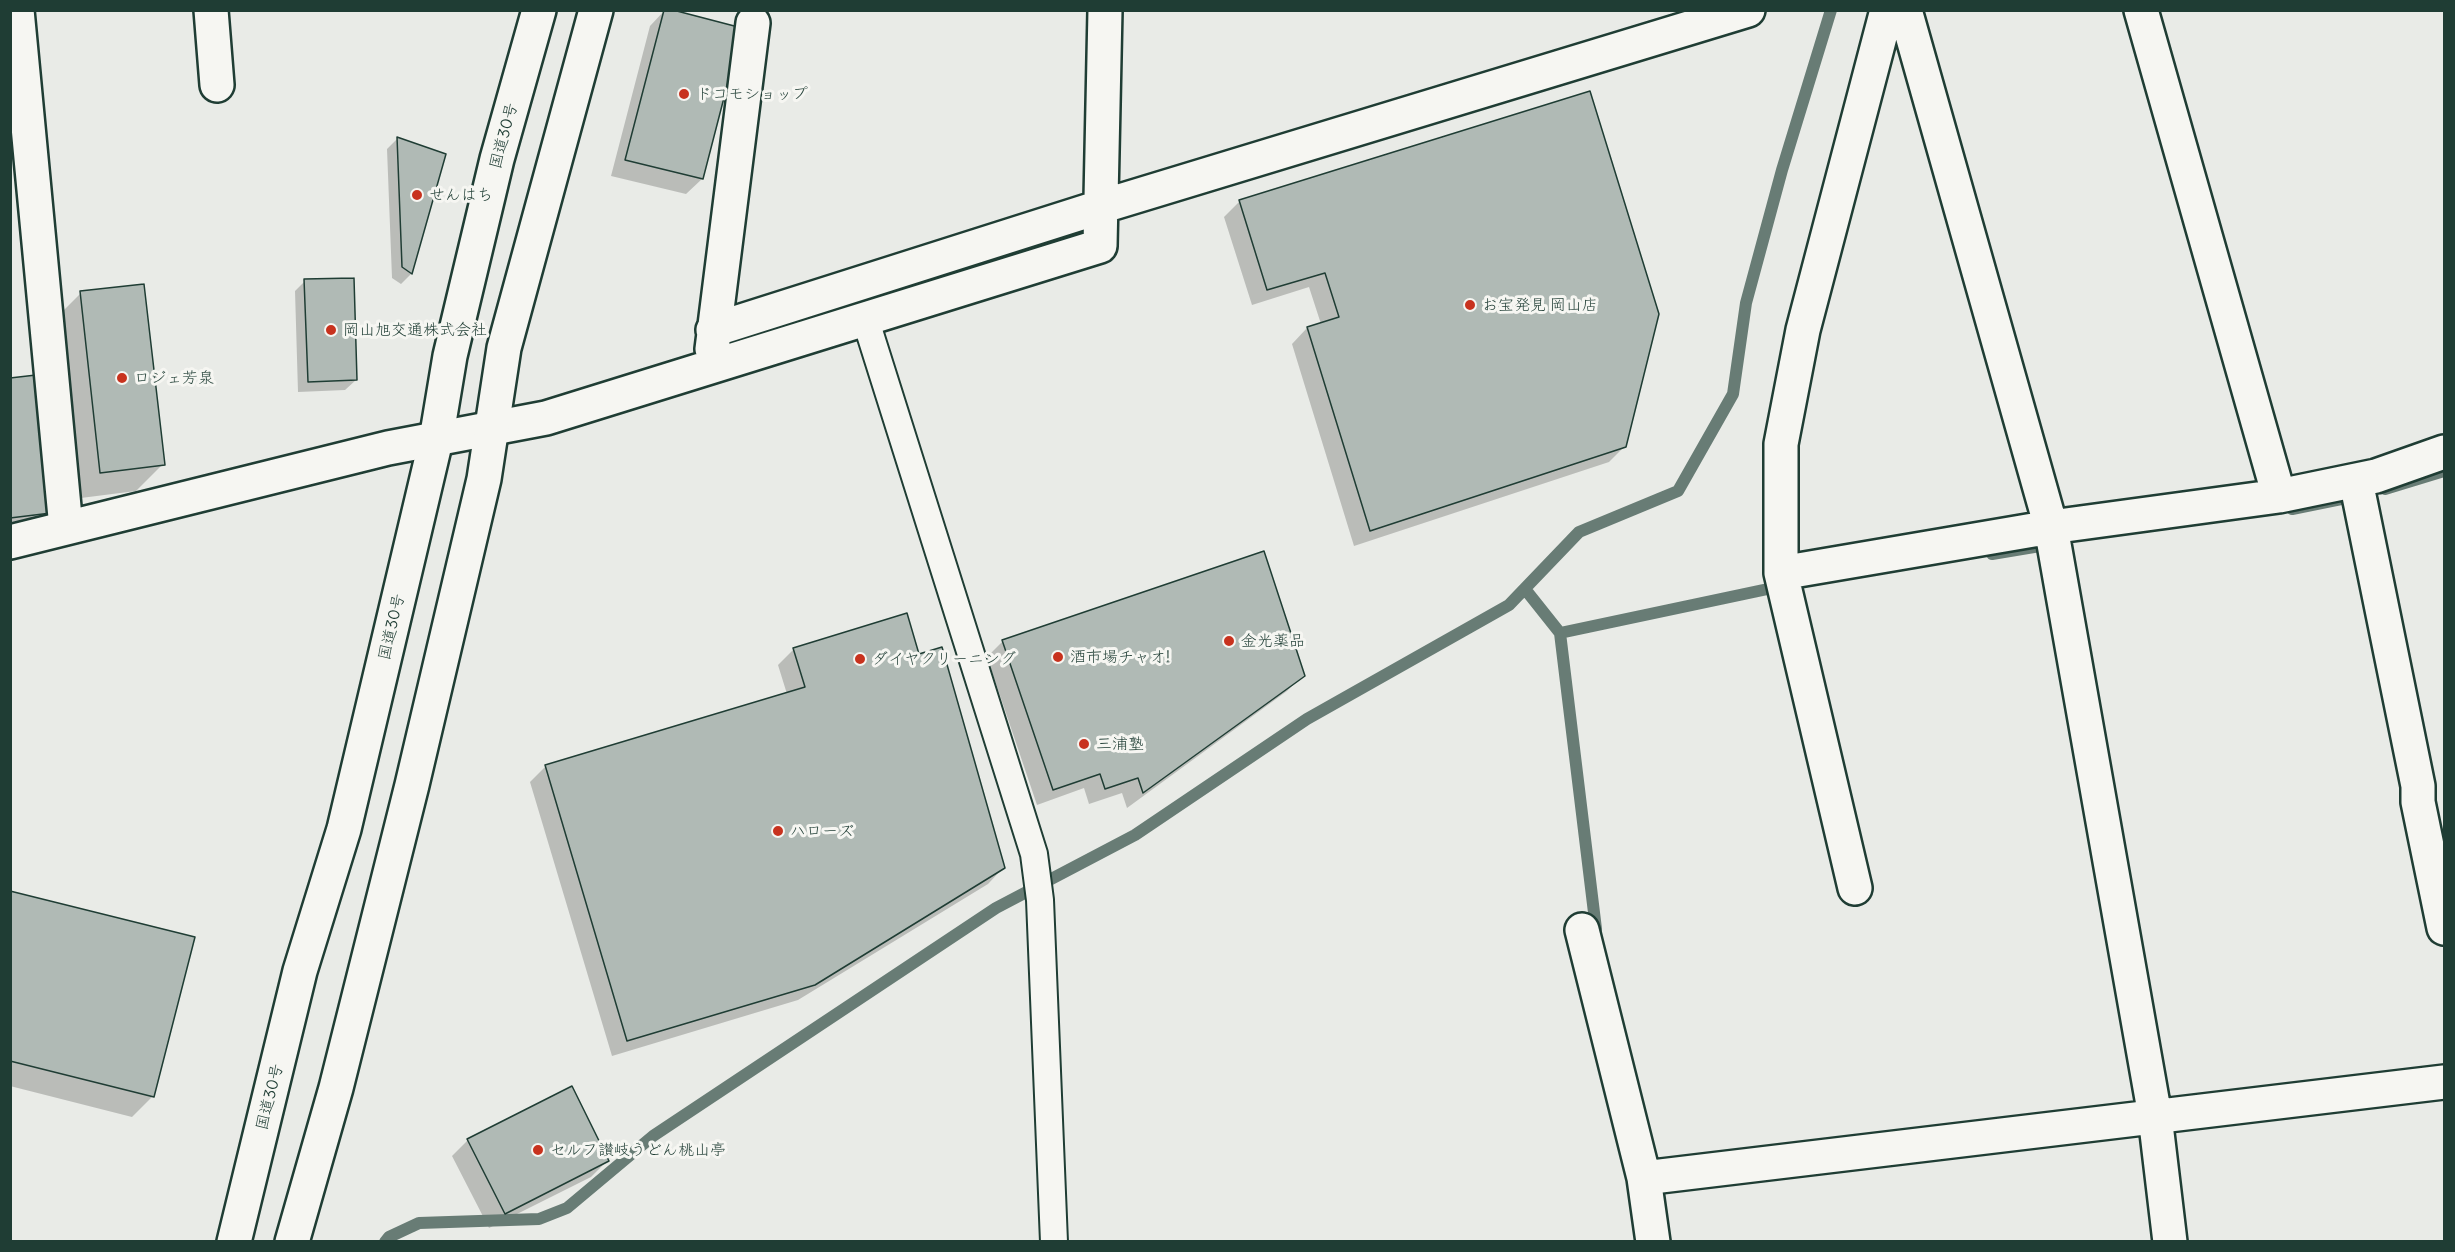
<!DOCTYPE html>
<meta charset="utf-8">
<style>
body{margin:0}
#map{position:relative;width:2455px;height:1252px;overflow:hidden;background:#e9ebe7;font-family:Delius,sans-serif}
canvas{display:block}
.frame{position:absolute;inset:0;border:12px solid #1f3d34;pointer-events:none}
</style>
<div id="map">
<canvas width="2455" height="1252"></canvas>
<div class="frame"></div>
</div>
<script>
const c = document.querySelector('canvas').getContext('2d');
c.lineJoin = 'round';
function paint(path, color) { c.fillStyle = color; c.fill(path, 'evenodd'); }
const toPath = rows => new Path2D(rows.map(r => 'M' + r).join(''));
function trace(path, color, width, dash) { c.strokeStyle = color; c.lineWidth = width; c.lineCap = dash ? 'butt' : 'round'; c.setLineDash(dash || []); c.stroke(path); }
function label(font, color, halo, rows, align = 'center') {
  c.font = font + ' Delius,"Klee One",sans-serif'; c.lineWidth = 6; c.setLineDash([]); c.textBaseline = 'middle'; c.strokeStyle = halo; c.fillStyle = color; for (const [text, x, y, turn = 0] of rows) {
    c.save(); c.translate(x, y); c.rotate((+turn || 0) * Math.PI / 180); c.textAlign = isNaN(turn) ? turn : align; if (halo) c.strokeText(text, 0, 0); c.fillText(text, 0, 0); c.restore();
  }
}
const shadow = toPath([
 [665,10,702,179,686,194,611,176,650,26],
 [398,138,444,155,411,274,401,284,392,278,387,149],
 [1240,201,1625,446,1609,462,1354,546,1292,344,1307,328,1321,324,1309,287,1252,305,1224,217],
 [305,281,356,380,345,390,298,392,295,291],
 [81,293,163,464,136,491,73,499,54,320],
 [10,379,49,513,33,529,10,531],
 [1003,641,1303,675,1287,691,1127,808,1122,793,1089,804,1084,788,1037,805,987,657],
 [794,649,918,656,1003,868,988,884,798,1000,612,1056,530,782,546,766,787,694,778,665],
 [10,892,152,1097,132,1117,10,1086],
 [468,1140,607,1161,591,1177,489,1228,452,1156]
]);
const stream = toPath([
 [2385,489,2444,471],
 [2292,509,2351,497],
 [1992,554,2052,544],
 [1525,589,1560,633,1782,586],
 [1560,633,1596,929],
 [385,1242,389,1237,419,1223,539,1219,567,1208,653,1136,996,908,1135,835,1307,719,1509,605,1579,532,1678,491,1733,394,1746,303,1782,170,1831,10]
]);
const building = toPath([
 [664,10,673,10,742,28,703,179,625,160,664,10],
 [1590,91,1659,314,1626,447,1370,531,1307,327,1339,317,1325,273,1267,290,1239,200,1590,91],
 [397,137,446,154,412,274,402,267,397,137],
 [354,278,357,380,308,382,304,279,354,278],
 [144,284,165,465,100,473,80,291,144,284],
 [36,375,51,513,10,518,10,378,36,375],
 [1264,551,1305,676,1143,793,1138,778,1105,789,1100,774,1053,790,1002,640,1264,551],
 [907,613,919,654,942,647,1005,868,815,985,627,1041,545,765,805,687,793,648,907,613],
 [10,891,195,937,154,1097,10,1061,10,891],
 [572,1086,609,1161,505,1214,467,1139,572,1086]
]);
const lane = toPath([
 [865,318,1034,854,1040,900,1054,1242]
]);
const street = toPath([
 [17,10,66,528],
 [211,10,217,85],
 [1905,10,2051,527,2155,1116,2170,1242],
 [2141,10,2279,496],
 [713,330,1100,207,1748,10],
 [712,349,753,23],
 [2356,481,2418,786,2418,802,2444,928],
 [10,542,388,448,546,418,1100,246,1105,10],
 [1781,573,2051,527,2279,496,2376,476,2444,452],
 [1855,888,1781,573,1781,444,1803,330,1887,10],
 [1582,930,1644,1178,1653,1242],
 [1644,1178,2444,1082]
]);
const highway = toPath([
 [234,1242,300,971,344,829,436,440,450,356,497,159,539,10],
 [292,1242,336,1088,412,785,484,479,504,348,596,10]
]);
const markers = [
 [684,94,6,"#c8321e"],
 [417,195,6,"#c8321e"],
 [1470,305,6,"#c8321e"],
 [331,330,6,"#c8321e"],
 [122,378,6,"#c8321e"],
 [1229,641,6,"#c8321e"],
 [1058,657,6,"#c8321e"],
 [860,659,6,"#c8321e"],
 [1084,744,6,"#c8321e"],
 [778,831,6,"#c8321e"],
 [538,1150,6,"#c8321e"]
];
const poiNames = [
 ["ドコモショップ",696,94],
 ["せんはち",429,195],
 ["お宝発見 岡山店",1482,305],
 ["岡山旭交通株式会社",343,330],
 ["ロジェ芳泉",134,378],
 ["金光薬品",1241,641],
 ["酒市場チャオ!",1070,657],
 ["ダイヤクリーニング",872,659],
 ["三浦塾",1096,744],
 ["ハローズ",790,831],
 ["セルフ讃岐うどん桃山亭",550,1150]
];
const streetNames = [
 ["国道30号",504,136,-75],
 ["国道30号",392,627,-77],
 ["国道30号",270,1097,-76]
];
paint(shadow, '#0003');
trace(stream, '#687c75', 12);
paint(building, '#b0bab5');
trace(building, '#1f3d34', 1.5);
trace(lane, '#1f3d34', 30);
trace(street, '#1f3d34', 38);
trace(highway, '#1f3d34', 38);
trace(lane, '#f6f6f2', 26);
trace(street, '#f6f6f2', 33);
trace(highway, '#f6f6f2', 33);
for (const [x, y, r, color] of markers) { const dot = new Path2D(); dot.arc(x, y, r, 0, 2 * Math.PI); c.fillStyle = color; c.fill(dot); trace(dot, '#f6f6f2', 2); }
label('16px', '#1f3d34', '#f6f6f2', poiNames, 'left');
label('16px', '#1f3d34', '#f6f6f2', streetNames);
</script>
